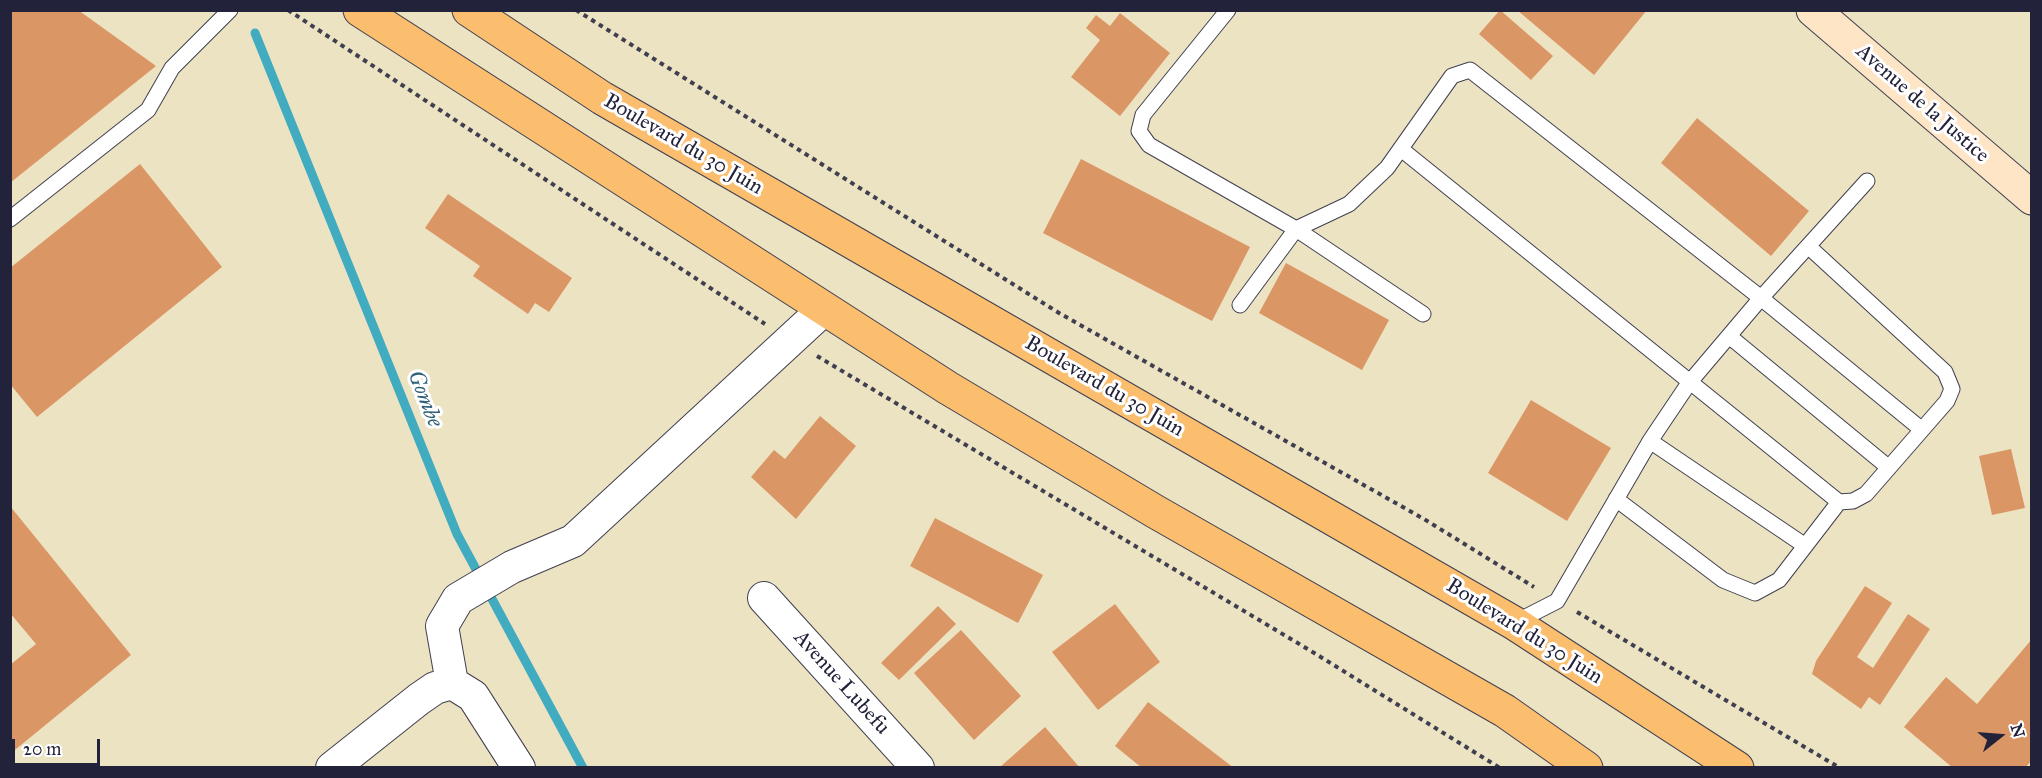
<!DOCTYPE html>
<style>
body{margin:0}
#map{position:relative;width:2042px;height:778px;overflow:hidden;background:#ece3c3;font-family:"IM FELL Great Primer",serif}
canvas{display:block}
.frame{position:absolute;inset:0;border:12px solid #22223b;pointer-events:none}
.north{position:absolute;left:1970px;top:706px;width:60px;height:60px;-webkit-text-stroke:4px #fff;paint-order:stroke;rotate:73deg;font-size:16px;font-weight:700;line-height:24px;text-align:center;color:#22223b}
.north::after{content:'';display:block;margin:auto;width:21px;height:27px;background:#22223b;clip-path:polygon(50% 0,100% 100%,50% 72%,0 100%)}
.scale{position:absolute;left:12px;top:739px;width:88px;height:27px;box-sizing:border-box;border:3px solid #22223b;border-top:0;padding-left:8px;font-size:18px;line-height:21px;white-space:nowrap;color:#22223b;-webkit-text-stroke:4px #fff;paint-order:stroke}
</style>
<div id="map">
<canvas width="2042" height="778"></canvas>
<div class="frame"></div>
<div class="north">N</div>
<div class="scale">20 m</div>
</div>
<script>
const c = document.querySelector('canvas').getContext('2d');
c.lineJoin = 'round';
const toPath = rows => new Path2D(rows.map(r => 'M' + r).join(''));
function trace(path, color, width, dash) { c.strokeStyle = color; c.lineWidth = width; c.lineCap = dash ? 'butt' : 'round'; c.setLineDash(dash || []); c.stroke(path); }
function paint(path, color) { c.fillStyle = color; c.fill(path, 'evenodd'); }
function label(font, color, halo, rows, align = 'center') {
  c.font = font + ' "IM FELL Great Primer",serif'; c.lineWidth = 6; c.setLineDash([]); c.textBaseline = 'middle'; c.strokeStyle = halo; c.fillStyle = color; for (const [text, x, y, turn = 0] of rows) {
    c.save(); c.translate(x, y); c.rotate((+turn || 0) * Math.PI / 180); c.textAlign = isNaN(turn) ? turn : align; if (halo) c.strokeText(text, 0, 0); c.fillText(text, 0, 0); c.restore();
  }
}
const stream = toPath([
 [255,33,457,534,583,768]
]);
const building = toPath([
 [10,10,78,10,156,66,10,183],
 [1500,10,1553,56,1531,80,1479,34],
 [1517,10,1647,10,1594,75],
 [1120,13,1170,53,1120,116,1071,77,1100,40,1086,28,1096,15,1110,26],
 [1697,118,1809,211,1771,256,1661,163],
 [1081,159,1250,247,1212,321,1043,233],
 [140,164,222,267,37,417,10,384,10,268],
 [448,194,572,278,549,312,535,303,528,314,473,276,480,266,425,228],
 [1286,263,1389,320,1362,370,1259,313],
 [1531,400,1611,448,1567,521,1488,473],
 [820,416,856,446,796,519,751,477,774,450,785,459],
 [2011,449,2025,508,1992,515,1979,456],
 [10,506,131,655,10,754,10,665,36,644,10,613],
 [935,518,1043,575,1018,623,910,566],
 [1865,586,1892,603,1857,657,1873,668,1908,614,1930,629,1880,705,1869,697,1861,709,1812,674,1816,661],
 [1115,604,1160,662,1098,710,1052,652],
 [938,606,956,624,899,680,881,663],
 [961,630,1021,696,974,740,914,673],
 [2032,639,2032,760,2025,768,1953,768,1904,727,1946,677,1977,704],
 [1148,702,1234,768,1142,768,1115,746],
 [1045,727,1080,768,999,768]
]);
const path = toPath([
 [288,10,765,324],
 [576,10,1059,313,1424,519,1534,587],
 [817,356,1311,651,1500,768],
 [1577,612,1840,768]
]);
const lane = toPath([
 [1228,10,1143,115,1139,131,1149,145,1296,229,1423,314],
 [1401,149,1839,502,1853,501,1866,494,1947,401,1952,389,1945,372,1808,246],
 [10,219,148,110,172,68,230,10],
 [1240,305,1296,229,1349,204,1387,168,1452,76,1470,70,1761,298,1921,429],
 [1729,336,1888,467],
 [1650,441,1804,545],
 [1616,499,1723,580,1755,593,1779,580,1839,502],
 [1514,623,1557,601,1650,441,1689,383,1761,298,1867,181]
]);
const street = toPath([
 [764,598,918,768],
 [332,768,419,699,435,688,452,683],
 [519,768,473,696,452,683,442,626,458,599,512,567,573,541,824,309]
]);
const secondary = toPath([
 [1813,10,2032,198]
]);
const primary = toPath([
 [360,10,948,388,1156,512,1505,711,1586,768],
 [469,10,602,98,1514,623,1737,768]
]);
const streetNames = [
 ["Avenue de la Justice",1922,104,41],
 ["Boulevard du 30 Juin",683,145,30],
 ["Boulevard du 30 Juin",1104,387,30],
 ["Boulevard du 30 Juin",1524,632,32],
 ["Avenue Lubefu",841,683,48]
];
const waterNames = [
 ["Gombe",424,399,68]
];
trace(stream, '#41abc0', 9);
paint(building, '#db9665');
trace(lane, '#403f4f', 17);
trace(street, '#403f4f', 34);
trace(secondary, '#403f4f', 35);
trace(primary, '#403f4f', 35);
trace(path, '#403f4f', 4, [4.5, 4.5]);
trace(lane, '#fff', 15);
trace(street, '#fff', 32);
trace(secondary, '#fde5c5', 33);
trace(primary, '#fabe6e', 33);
label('21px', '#22223b', '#fff', streetNames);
label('italic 22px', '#306077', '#fff', waterNames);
</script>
